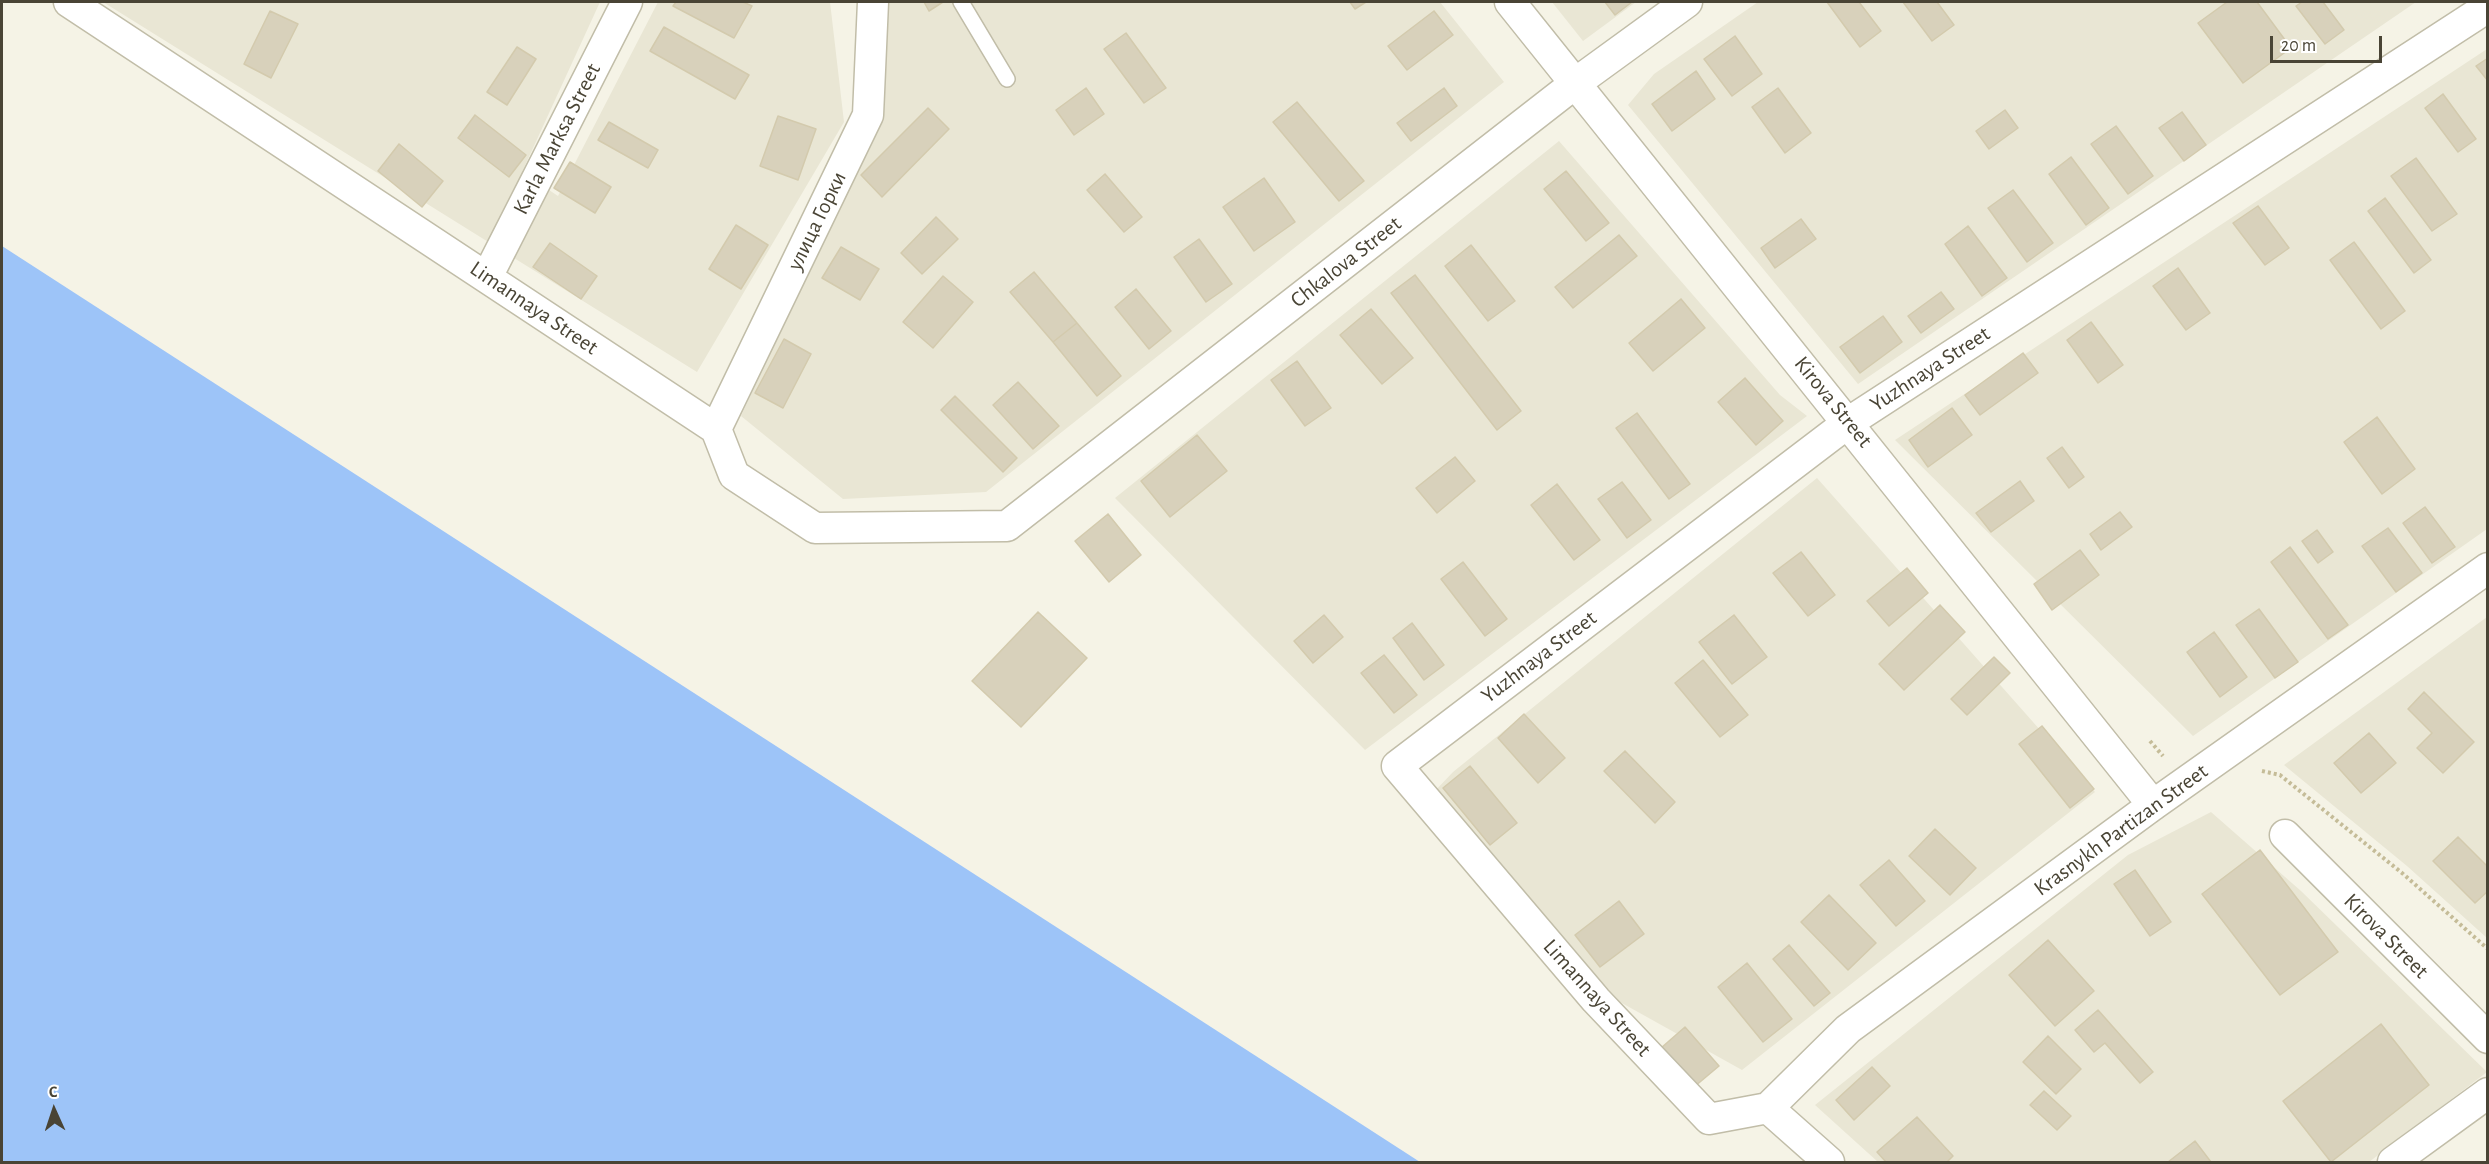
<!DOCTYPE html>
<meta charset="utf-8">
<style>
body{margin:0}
#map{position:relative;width:2489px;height:1164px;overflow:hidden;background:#f5f3e6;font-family:"Alegreya Sans",sans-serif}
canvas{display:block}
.frame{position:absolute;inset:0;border:3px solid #494435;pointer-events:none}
.north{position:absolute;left:24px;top:1080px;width:60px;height:60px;-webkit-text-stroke:4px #fff;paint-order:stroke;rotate:357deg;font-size:16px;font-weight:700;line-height:24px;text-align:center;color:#494435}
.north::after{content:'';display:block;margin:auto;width:21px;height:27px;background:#494435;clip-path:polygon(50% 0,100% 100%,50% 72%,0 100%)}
.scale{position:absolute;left:2270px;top:36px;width:112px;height:27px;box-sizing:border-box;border:3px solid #494435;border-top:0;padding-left:8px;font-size:18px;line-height:21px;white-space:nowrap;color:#494435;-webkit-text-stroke:4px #fff;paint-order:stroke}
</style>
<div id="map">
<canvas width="2489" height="1164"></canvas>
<div class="frame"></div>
<div class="north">С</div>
<div class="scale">20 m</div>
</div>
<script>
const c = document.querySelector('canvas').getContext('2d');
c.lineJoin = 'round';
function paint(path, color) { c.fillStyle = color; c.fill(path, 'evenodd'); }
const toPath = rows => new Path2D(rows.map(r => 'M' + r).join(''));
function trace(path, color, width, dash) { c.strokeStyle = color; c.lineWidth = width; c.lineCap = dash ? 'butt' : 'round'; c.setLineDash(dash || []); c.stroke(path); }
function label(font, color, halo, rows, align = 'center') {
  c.font = font + ' "Alegreya Sans",sans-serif'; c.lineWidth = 4.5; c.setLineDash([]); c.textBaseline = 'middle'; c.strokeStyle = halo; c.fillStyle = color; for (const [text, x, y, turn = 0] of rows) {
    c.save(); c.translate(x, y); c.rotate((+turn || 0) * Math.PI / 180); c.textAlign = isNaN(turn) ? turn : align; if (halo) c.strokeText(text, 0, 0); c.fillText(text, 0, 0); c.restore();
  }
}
const residential = toPath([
 [103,2,600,2,522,172,558,196,658,2,830,2,844,122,697,372],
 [878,2,1440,2,1504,82,986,492,843,499,741,416,873,128],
 [1552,2,1636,2,1583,41],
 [1758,2,2416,2,1858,384,1628,105,1654,74],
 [2487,49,2487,529,2193,736,1895,440],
 [1559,141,1780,395,1807,416,1365,750,1115,498],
 [1817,478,2095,792,1742,1070,1620,1002,1433,793,1453,772],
 [2487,617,2487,938,2407,866,2284,765],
 [2211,812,2301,891,2487,1072,2369,1162,1878,1162,1815,1105,2128,855]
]);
const water = toPath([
 [2,246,1420,1162,2,1162]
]);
const building = toPath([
 [676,2,743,2,752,6,734,38,673,6,676,2],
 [924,2,943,2,929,11,924,2],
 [1350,2,1366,2,1355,9,1350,2],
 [1605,2,1632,2,1615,15,1605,2],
 [1827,2,1859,2,1881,31,1860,47,1827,2],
 [1903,2,1937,2,1954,25,1932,41,1903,2],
 [2227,2,2257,2,2291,48,2243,83,2198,23,2227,2],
 [2302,2,2323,2,2344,30,2325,44,2296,6,2302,2],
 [270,11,298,24,271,78,244,64,270,11],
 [1434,11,1453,35,1407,70,1388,46,1434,11],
 [664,27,749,75,735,99,650,51,664,27],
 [1126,33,1166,88,1144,103,1104,49,1126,33],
 [1735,36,1762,74,1732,96,1704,59,1735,36],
 [517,47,536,59,507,105,487,92,517,47],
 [2488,58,2488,81,2476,66,2488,58],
 [1696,71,1715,99,1672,131,1652,104,1696,71],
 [1086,88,1104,114,1074,135,1056,110,1086,88],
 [1444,88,1457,106,1411,141,1397,123,1444,88],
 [1778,88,1811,133,1785,153,1752,107,1778,88],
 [2443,94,2476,139,2458,152,2425,108,2443,94],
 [1297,102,1364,181,1339,201,1273,122,1297,102],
 [928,108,949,129,882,197,861,175,928,108],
 [2005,110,2018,128,1989,149,1976,131,2005,110],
 [2182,112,2206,145,2184,161,2159,128,2182,112],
 [475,115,526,155,509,177,458,138,475,115],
 [778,116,816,129,798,180,760,166,778,116],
 [609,122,658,150,648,168,598,140,609,122],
 [2116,126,2153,176,2128,194,2091,144,2116,126],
 [399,144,443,181,422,207,378,171,399,144],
 [2071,157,2109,208,2086,225,2049,174,2071,157],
 [2416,158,2457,214,2432,231,2391,176,2416,158],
 [570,162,611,187,595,213,554,188,570,162],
 [1566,171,1609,223,1586,241,1544,189,1566,171],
 [1105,174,1142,217,1124,232,1087,190,1105,174],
 [1264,178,1295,222,1254,251,1223,207,1264,178],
 [2013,190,2053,243,2027,262,1988,208,2013,190],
 [2385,198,2431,260,2414,273,2368,211,2385,198],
 [2258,206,2289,248,2265,265,2233,223,2258,206],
 [936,217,958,239,922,274,901,253,936,217],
 [1801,219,1816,239,1775,268,1761,248,1801,219],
 [736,225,768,245,741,289,709,269,736,225],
 [1968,226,2007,278,1982,296,1945,244,1968,226],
 [1619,235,1637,256,1573,308,1555,287,1619,235],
 [1199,239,1232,284,1206,302,1174,257,1199,239],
 [2354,242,2405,311,2381,329,2330,260,2354,242],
 [550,243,597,276,581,299,533,267,550,243],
 [1471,245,1515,301,1488,321,1445,266,1471,245],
 [841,247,879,269,860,300,822,278,841,247],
 [2178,268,2210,313,2186,330,2153,286,2178,268],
 [1034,272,1077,323,1053,342,1010,292,1034,272],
 [1415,275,1521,411,1497,430,1391,293,1415,275],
 [943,276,973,302,933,348,903,322,943,276],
 [1136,289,1171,331,1149,349,1115,307,1136,289],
 [1941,292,1954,309,1921,333,1908,316,1941,292],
 [1681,299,1705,328,1653,371,1629,343,1681,299],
 [1371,309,1413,358,1382,384,1340,335,1371,309],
 [1883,316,1902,342,1860,373,1840,347,1883,316],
 [2091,322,2123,365,2098,383,2067,340,2091,322],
 [1077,323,1121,376,1097,396,1053,342,1077,323],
 [784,339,811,354,783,408,755,393,784,339],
 [2023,353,2038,373,1980,415,1965,395,2023,353],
 [1297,361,1331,408,1305,426,1271,380,1297,361],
 [1745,378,1783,421,1756,445,1718,402,1745,378],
 [1018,382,1059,426,1033,449,993,405,1018,382],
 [955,396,1017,458,1003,472,941,410,955,396],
 [1952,408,1972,435,1928,467,1909,440,1952,408],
 [1637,413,1690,484,1669,499,1616,428,1637,413],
 [2377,417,2415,469,2382,494,2344,442,2377,417],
 [1197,435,1227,471,1170,517,1141,481,1197,435],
 [2062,447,2084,477,2069,488,2047,458,2062,447],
 [1455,457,1475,481,1437,513,1416,488,1455,457],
 [2020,481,2034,501,1991,532,1976,513,2020,481],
 [1622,482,1651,520,1627,538,1598,499,1622,482],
 [1557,484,1600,540,1574,560,1531,505,1557,484],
 [2425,507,2455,547,2432,563,2403,523,2425,507],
 [2120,512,2132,527,2101,550,2090,534,2120,512],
 [1108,514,1141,555,1109,582,1075,541,1108,514],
 [2388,528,2422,573,2396,592,2362,546,2388,528],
 [2317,530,2333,552,2318,563,2302,541,2317,530],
 [2290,547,2348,625,2328,639,2271,562,2290,547],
 [2080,550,2099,575,2052,610,2034,584,2080,550],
 [1801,552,1835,595,1808,616,1773,573,1801,552],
 [1463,562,1507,619,1485,636,1441,579,1463,562],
 [1907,568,1928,593,1889,626,1867,601,1907,568],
 [1940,605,1965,632,1904,690,1879,664,1940,605],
 [2259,609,2298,662,2275,678,2236,625,2259,609],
 [1038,612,1087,658,1021,727,972,681,1038,612],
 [1324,615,1343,637,1313,663,1294,641,1324,615],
 [1734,615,1767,657,1732,684,1699,642,1734,615],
 [1412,623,1444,665,1424,680,1393,638,1412,623],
 [2214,632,2247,677,2220,697,2187,652,2214,632],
 [1384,655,1417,695,1394,713,1361,673,1384,655],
 [1994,657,2010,673,1967,715,1951,699,1994,657],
 [1703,660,1748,715,1720,737,1675,683,1703,660],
 [2424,692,2474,742,2443,773,2417,748,2432,733,2408,709,2424,692],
 [1524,714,1565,758,1538,783,1498,738,1524,714],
 [2042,726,2094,789,2070,808,2019,744,2042,726],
 [2369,733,2396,763,2361,793,2334,763,2369,733],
 [1625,751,1675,802,1655,823,1604,771,1625,751],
 [1470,766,1517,823,1490,845,1443,788,1470,766],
 [1935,829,1976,868,1950,895,1909,856,1935,829],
 [2458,837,2488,867,2488,891,2475,903,2433,861,2458,837],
 [2260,850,2338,952,2280,995,2202,894,2260,850],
 [1889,860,1925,901,1896,926,1860,885,1889,860],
 [2135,870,2171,922,2150,936,2114,884,2135,870],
 [1829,895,1876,943,1848,970,1801,922,1829,895],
 [1619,901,1644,934,1600,967,1575,935,1619,901],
 [2048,940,2094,991,2055,1026,2009,975,2048,940],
 [1789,945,1830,993,1814,1006,1773,959,1789,945],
 [1747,963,1792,1019,1763,1042,1718,987,1747,963],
 [2098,1010,2153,1072,2140,1083,2105,1043,2094,1052,2075,1030,2098,1010],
 [2381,1024,2429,1085,2331,1162,2283,1101,2381,1024],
 [1685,1027,1719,1066,1694,1087,1661,1048,1685,1027],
 [2048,1036,2081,1069,2056,1094,2023,1062,2048,1036],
 [1872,1067,1890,1086,1854,1120,1836,1100,1872,1067],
 [2044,1091,2071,1116,2057,1130,2030,1105,2044,1091],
 [1917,1117,1953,1156,1947,1162,1886,1162,1877,1152,1917,1117],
 [2195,1141,2211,1162,2168,1162,2195,1141]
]);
const path = toPath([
 [2150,741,2163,756],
 [2262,771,2280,775,2402,873,2488,949]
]);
const service = toPath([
 [961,2,1007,79]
]);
const minor = toPath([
 [69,2,716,429,734,475,815,528,1007,526,1577,82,1687,2],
 [1510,2,2153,805],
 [487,277,627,2],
 [716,429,868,115,873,2],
 [2285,835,2488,1038],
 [1768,1108,1848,1029,2153,805,2488,568],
 [1829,1162,1768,1108,1709,1119,1596,1000,1397,766,1849,422,2488,7],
 [2393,1162,2488,1093]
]);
const streetNames = [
 ["Karla Marksa Street",557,139,-63],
 ["улица Горки",817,221,-64],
 ["Chkalova Street",1346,262,-38],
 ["Limannaya Street",534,308,34],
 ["Yuzhnaya Street",1930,369,-33],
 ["Kirova Street",1833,402,51],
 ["Yuzhnaya Street",1539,657,-37],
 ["Krasnykh Partizan Street",2121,830,-36],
 ["Kirova Street",2386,936,45],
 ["Limannaya Street",1597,998,48]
];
paint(residential, '#e9e6d4');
paint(water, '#9dc4f8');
paint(building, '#d8d1bb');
trace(building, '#d3caad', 1.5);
trace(service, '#c1bda8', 18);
trace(minor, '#c1bda8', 33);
trace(path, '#c5bc98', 4, [3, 3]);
trace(service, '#fff', 15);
trace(minor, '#fff', 30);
label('22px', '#494435', '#fff', streetNames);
</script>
